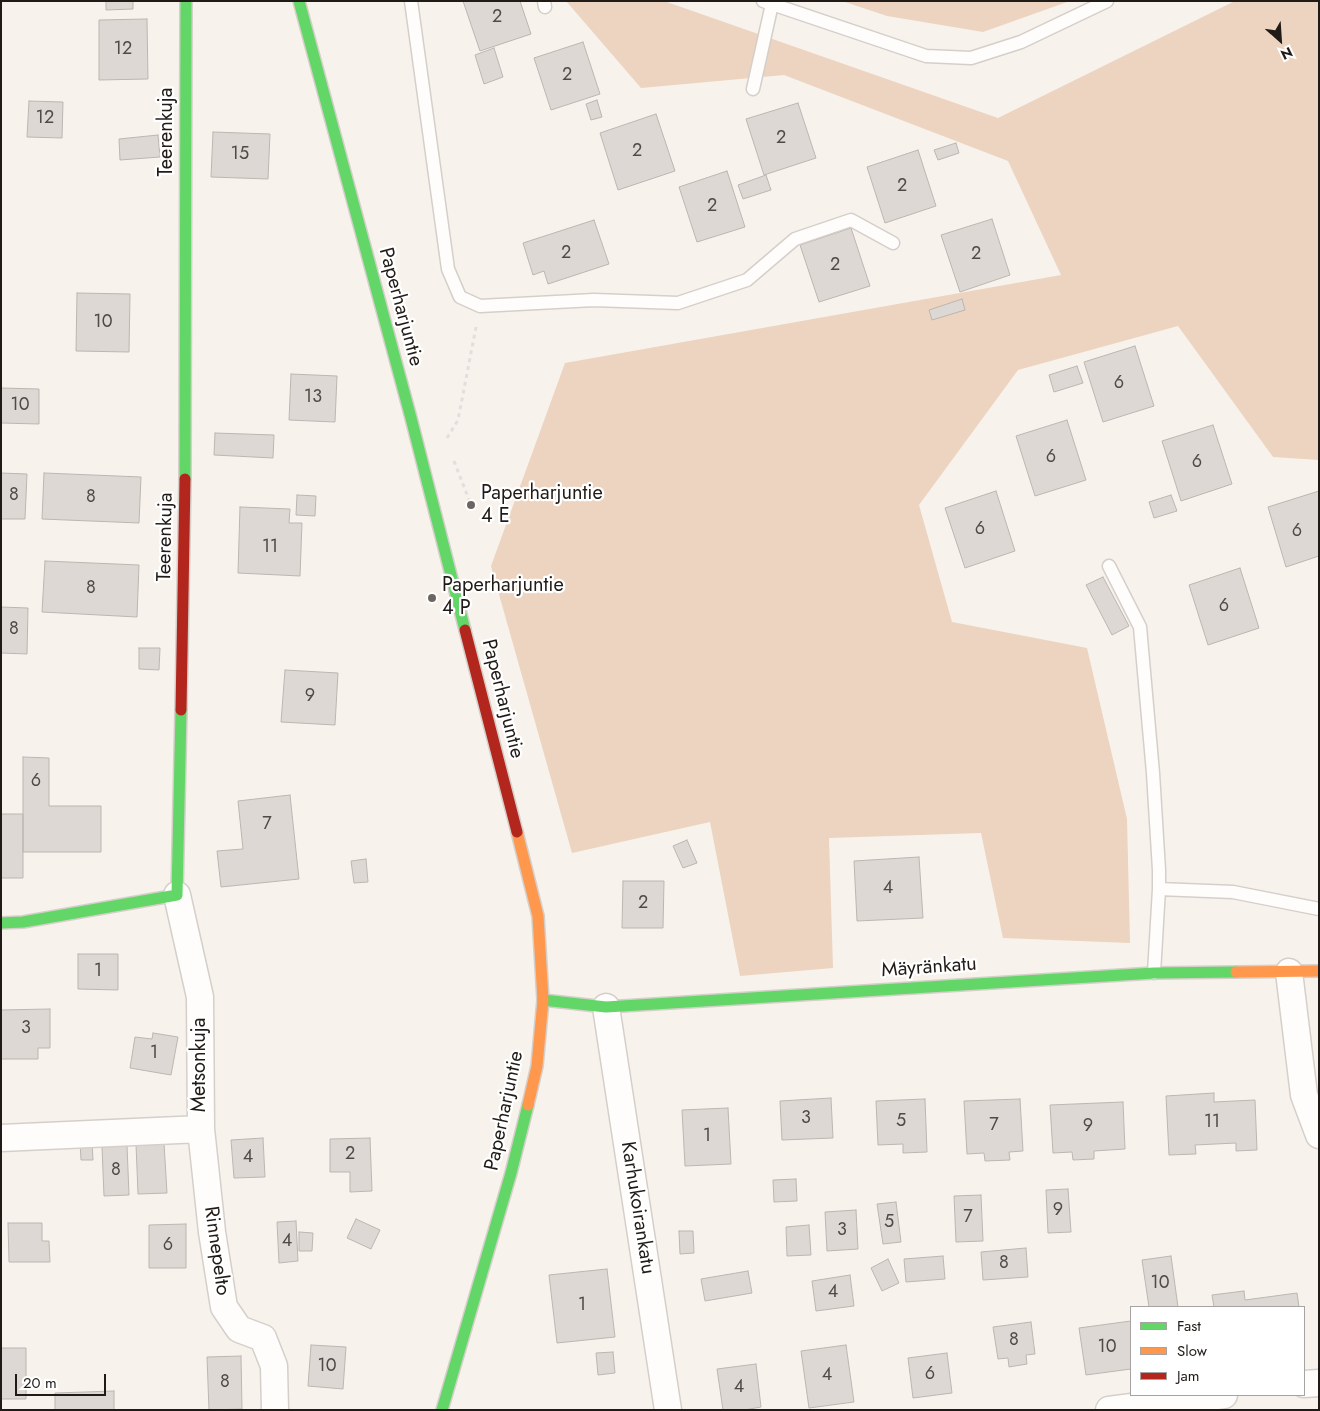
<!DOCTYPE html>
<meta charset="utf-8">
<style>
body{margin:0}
#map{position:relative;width:1320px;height:1411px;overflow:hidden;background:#f8f2ec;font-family:Jost,sans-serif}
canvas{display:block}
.frame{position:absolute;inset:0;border:2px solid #211b17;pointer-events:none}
.legend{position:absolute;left:1130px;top:1306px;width:175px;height:90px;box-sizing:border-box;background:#fff;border:1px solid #a6a4a2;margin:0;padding:6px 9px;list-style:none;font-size:15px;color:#211b17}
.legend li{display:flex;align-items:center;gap:10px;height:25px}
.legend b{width:25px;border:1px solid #a6a4a2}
.north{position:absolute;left:1255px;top:15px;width:50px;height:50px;-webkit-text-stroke:4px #fff;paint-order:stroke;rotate:154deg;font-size:14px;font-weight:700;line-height:20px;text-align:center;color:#211b17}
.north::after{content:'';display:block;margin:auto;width:18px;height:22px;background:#211b17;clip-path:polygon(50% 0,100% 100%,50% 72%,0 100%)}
.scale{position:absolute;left:15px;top:1374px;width:91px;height:22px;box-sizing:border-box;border:2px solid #211b17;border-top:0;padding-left:6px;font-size:15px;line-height:18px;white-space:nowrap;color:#211b17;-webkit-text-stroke:4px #fff;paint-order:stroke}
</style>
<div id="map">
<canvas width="1320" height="1411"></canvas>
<div class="frame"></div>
<ul class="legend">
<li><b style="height:6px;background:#63d668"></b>Fast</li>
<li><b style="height:6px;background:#ff974d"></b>Slow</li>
<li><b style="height:6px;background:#b3261e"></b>Jam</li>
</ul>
<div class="north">N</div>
<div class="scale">20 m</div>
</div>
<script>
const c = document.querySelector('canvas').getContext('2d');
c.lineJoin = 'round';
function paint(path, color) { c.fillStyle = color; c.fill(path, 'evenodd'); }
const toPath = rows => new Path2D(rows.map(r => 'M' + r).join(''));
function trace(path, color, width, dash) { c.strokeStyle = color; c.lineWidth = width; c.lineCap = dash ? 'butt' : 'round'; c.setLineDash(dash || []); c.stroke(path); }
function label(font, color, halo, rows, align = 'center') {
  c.font = font + ' Jost,sans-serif'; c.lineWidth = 4.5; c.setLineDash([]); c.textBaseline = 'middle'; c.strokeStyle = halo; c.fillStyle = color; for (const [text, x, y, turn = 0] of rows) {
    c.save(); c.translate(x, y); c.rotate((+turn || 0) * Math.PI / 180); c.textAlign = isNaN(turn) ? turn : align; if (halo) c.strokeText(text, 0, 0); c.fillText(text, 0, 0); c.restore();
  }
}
const green = toPath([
 [566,1,664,1,998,118,1235,1,1319,1,1319,460,1273,457,1178,326,1018,370,919,505,952,622,1087,648,1127,819,1130,943,1003,938,981,833,829,838,833,968,740,976,710,822,572,853,491,566,565,363,1061,275,1008,161,784,75,641,88],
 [842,1,1070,1,983,32,887,16]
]);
const building = toPath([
 [106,1,133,1,133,9,106,10,106,1],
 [463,1,520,1,531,34,480,51,463,1],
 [147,19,148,79,99,80,99,20,147,19],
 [583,42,600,94,551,110,534,58,583,42],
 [494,48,503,77,484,84,475,55,494,48],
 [597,100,602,117,591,120,586,104,597,100],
 [29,101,63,102,62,138,27,137,29,101],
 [798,103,816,158,764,175,746,119,798,103],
 [656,114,675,171,618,190,600,133,656,114],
 [213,132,270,134,268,179,211,177,213,132],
 [158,135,160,157,120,160,119,139,158,135],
 [956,143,959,153,938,160,934,150,956,143],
 [918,150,936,206,885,223,867,167,918,150],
 [727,171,745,227,697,242,679,187,727,171],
 [766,175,771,190,743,199,738,185,766,175],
 [992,219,1010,275,960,292,941,235,992,219],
 [594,220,609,264,548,284,544,271,533,275,523,243,594,220],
 [851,228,870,286,819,302,800,245,851,228],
 [77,293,130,294,129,352,76,351,77,293],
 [962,299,965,310,932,320,929,310,962,299],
 [1135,346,1154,406,1103,422,1084,362,1135,346],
 [1077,366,1083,383,1054,392,1049,375,1077,366],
 [291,374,337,376,335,422,289,420,291,374],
 [1,388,39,389,39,424,1,423,1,388],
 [1067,420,1086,480,1035,496,1016,436,1067,420],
 [1213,425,1232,484,1181,501,1162,441,1213,425],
 [215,433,274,435,273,458,214,455,215,433],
 [1,473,27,474,25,519,1,519,1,473],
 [44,473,141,477,139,523,42,519,44,473],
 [996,491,1015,551,965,568,945,508,996,491],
 [1319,491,1319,556,1286,567,1268,507,1319,491],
 [297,495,316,496,315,516,296,515,297,495],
 [1171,495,1177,511,1154,518,1149,502,1171,495],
 [240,507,290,509,289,523,302,523,300,576,238,573,240,507],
 [45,561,139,565,137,617,42,612,45,561],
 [1240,568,1259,628,1208,645,1189,585,1240,568],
 [1103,577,1129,626,1112,635,1086,585,1103,577],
 [1,607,28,608,27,654,1,653,1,607],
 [139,648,160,648,159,670,139,669,139,648],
 [285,670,338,673,335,725,281,722,285,670],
 [23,757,49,758,49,806,101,806,101,852,23,852,23,757],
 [290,795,299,879,221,887,217,851,243,849,238,801,290,795],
 [1,814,23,814,23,878,1,878,1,814],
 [687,840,697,863,683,868,673,846,687,840],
 [919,857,923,918,857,921,854,861,919,857],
 [366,859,368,882,354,883,351,861,366,859],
 [623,881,664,881,663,928,622,928,623,881],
 [78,954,118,954,118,990,78,989,78,954],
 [50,1009,50,1048,38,1048,38,1059,1,1059,1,1010,50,1009],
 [153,1033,178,1037,171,1075,130,1068,135,1037,152,1039,153,1033],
 [1214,1093,1214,1102,1255,1100,1257,1150,1236,1151,1236,1143,1195,1145,1196,1154,1169,1155,1166,1096,1214,1093],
 [831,1098,833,1138,782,1140,780,1101,831,1098],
 [925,1099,927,1152,903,1153,903,1144,878,1145,876,1101,925,1099],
 [1020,1099,1023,1151,1009,1152,1010,1160,985,1161,984,1153,967,1154,964,1101,1020,1099],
 [1123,1102,1125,1149,1094,1151,1094,1159,1073,1160,1072,1152,1053,1153,1050,1105,1123,1102],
 [728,1108,731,1164,685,1166,682,1110,728,1108],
 [263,1138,265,1177,234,1178,231,1140,263,1138],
 [370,1138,372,1191,350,1192,350,1172,330,1172,330,1139,370,1138],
 [80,1142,92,1142,93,1160,81,1160,80,1142],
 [164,1143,167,1193,138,1194,136,1144,164,1143],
 [127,1145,129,1195,104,1196,102,1147,127,1145],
 [796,1179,797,1201,774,1202,773,1180,796,1179],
 [1068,1189,1071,1232,1048,1233,1046,1190,1068,1189],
 [981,1195,983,1241,956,1242,954,1196,981,1195],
 [896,1202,901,1242,883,1244,877,1204,896,1202],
 [856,1210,858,1249,827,1251,825,1212,856,1210],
 [356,1219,380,1230,371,1249,347,1238,356,1219],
 [296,1221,298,1261,279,1263,277,1222,296,1221],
 [8,1223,42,1223,42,1241,49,1241,50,1262,9,1262,8,1223],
 [186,1224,186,1268,149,1268,149,1225,186,1224],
 [809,1225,811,1255,787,1256,786,1227,809,1225],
 [679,1231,693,1231,694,1253,680,1254,679,1231],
 [299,1232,313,1233,312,1251,299,1251,299,1232],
 [1026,1248,1028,1277,983,1280,981,1252,1026,1248],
 [943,1256,945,1279,906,1282,904,1259,943,1256],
 [1171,1256,1178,1307,1149,1307,1142,1260,1171,1256],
 [888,1259,899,1283,882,1291,871,1268,888,1259],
 [607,1269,615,1337,557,1343,549,1275,607,1269],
 [748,1271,752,1293,705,1301,701,1279,748,1271],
 [850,1275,854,1306,816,1311,812,1281,850,1275],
 [1244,1291,1245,1300,1297,1293,1299,1307,1214,1307,1212,1295,1244,1291],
 [1131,1321,1131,1369,1086,1375,1079,1328,1131,1321],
 [1031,1322,1035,1354,1026,1355,1027,1364,1009,1367,1008,1358,998,1359,993,1327,1031,1322],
 [311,1345,346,1347,343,1389,308,1386,311,1345],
 [846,1345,854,1402,809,1408,801,1351,846,1345],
 [1,1348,26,1348,26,1399,1,1399,1,1348],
 [613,1352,615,1373,598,1375,596,1353,613,1352],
 [947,1353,952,1393,913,1398,908,1358,947,1353],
 [241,1356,242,1409,209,1410,207,1357,241,1356],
 [756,1364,761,1407,744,1410,723,1410,717,1369,756,1364],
 [114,1391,114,1410,55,1410,55,1393,114,1391]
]);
const path = toPath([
 [447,438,458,420,476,327],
 [454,461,471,505]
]);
const lane = toPath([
 [411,1,448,269,460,297,480,306,594,300,678,303,747,280,795,239,851,220,893,243],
 [544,1,545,7],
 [763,1,926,56,971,58,1021,42,1107,1],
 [753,89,772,4],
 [1109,566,1140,627,1153,773,1159,870,1159,889,1154,973],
 [1159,889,1233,892,1319,909]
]);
const street = toPath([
 [1289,972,1304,1095,1319,1135],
 [606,1007,668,1410],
 [201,1129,212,1232,224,1307,239,1329,263,1338,274,1366,275,1410],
 [1,1138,201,1129,200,997,177,895],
 [1304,1384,1319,1383],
 [1109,1410,1224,1395]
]);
const fast = toPath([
 [299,1,411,418,465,630],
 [185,479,186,1],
 [1,923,23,922,177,895,181,710],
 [543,1000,606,1007,1154,973,1236,972],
 [442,1410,511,1173,528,1105]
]);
const slow = toPath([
 [517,832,538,916,543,1000,537,1066,528,1105],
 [1236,972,1319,971]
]);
const jam = toPath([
 [465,630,517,832],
 [181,710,185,479]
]);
const markers = [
 [471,505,5,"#6c6662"],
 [432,598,5,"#6c6662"]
];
const numberNames = [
 ["2",497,18],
 ["12",123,50],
 ["2",567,76],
 ["12",45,119],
 ["2",781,139],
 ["2",637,152],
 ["15",240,155],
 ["2",902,187],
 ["2",712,207],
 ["2",566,254],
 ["2",976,255],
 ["2",835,266],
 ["10",103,323],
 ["6",1119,384],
 ["13",313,398],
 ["10",20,406],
 ["6",1051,458],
 ["6",1197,463],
 ["8",14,496],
 ["8",91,498],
 ["6",980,530],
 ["6",1297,532],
 ["11",270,548],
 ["8",91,589],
 ["6",1224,607],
 ["8",14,630],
 ["9",310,697],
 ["6",36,782],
 ["7",267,825],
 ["4",888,889],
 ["2",643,904],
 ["1",98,972],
 ["3",26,1029],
 ["1",154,1054],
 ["3",806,1119],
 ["5",901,1122],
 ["11",1212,1123],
 ["7",994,1126],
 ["9",1088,1127],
 ["1",707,1137],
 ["2",350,1155],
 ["4",248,1158],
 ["8",116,1171],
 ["9",1058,1211],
 ["7",968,1218],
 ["5",889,1223],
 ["3",842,1231],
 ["4",287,1242],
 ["6",168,1246],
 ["8",1004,1264],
 ["10",1160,1284],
 ["4",833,1293],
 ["1",582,1306],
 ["8",1014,1341],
 ["10",1107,1348],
 ["10",327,1367],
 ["6",930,1375],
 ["4",827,1376],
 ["8",225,1383],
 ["4",739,1388]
];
const streetNames = [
 ["Teerenkuja",167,132,-90],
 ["Paperharjuntie",400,307,75],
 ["Teerenkuja",166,537,-89],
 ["Paperharjuntie",502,699,76],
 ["Mäyränkatu",929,968,-4],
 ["Metsonkuja",200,1065,-90],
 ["Paperharjuntie",505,1111,-78],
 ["Karhukoirankatu",637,1208,81],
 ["Rinnepelto",216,1251,82]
];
const poiNames = [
 ["Paperharjuntie",481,494],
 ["4 E",481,517],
 ["Paperharjuntie",442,586],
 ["4 P",442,609]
];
paint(green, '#ecd4c0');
paint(building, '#ddd8d3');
trace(building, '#bcb6b1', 1);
trace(lane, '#d5cfca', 15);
trace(street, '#d5cfca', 29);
trace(fast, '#d5cfca', 14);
trace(slow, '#d5cfca', 14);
trace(jam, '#d5cfca', 14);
trace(path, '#e2dfde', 3, [4, 4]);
trace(lane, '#fefdfc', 12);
trace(street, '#fefdfc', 26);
trace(fast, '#63d668', 11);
trace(slow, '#ff974d', 11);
trace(jam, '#b3261e', 11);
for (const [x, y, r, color] of markers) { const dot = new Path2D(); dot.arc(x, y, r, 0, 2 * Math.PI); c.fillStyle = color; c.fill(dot); trace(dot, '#fff', 2); }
label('18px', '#504a46', null, numberNames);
label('20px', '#211b17', '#fff', streetNames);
label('20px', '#211b17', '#fff', poiNames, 'left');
</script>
